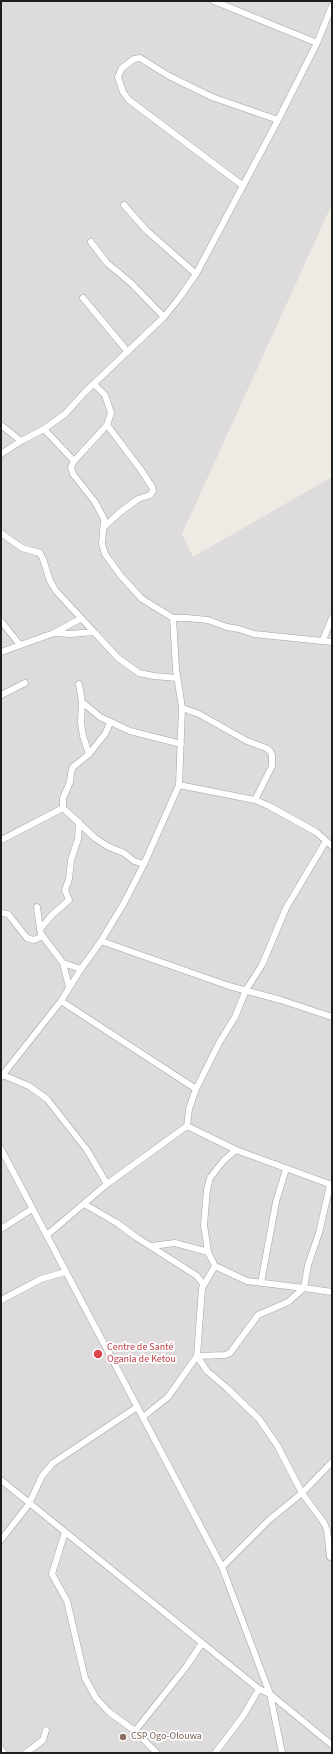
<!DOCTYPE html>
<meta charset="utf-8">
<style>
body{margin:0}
#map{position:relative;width:333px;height:1754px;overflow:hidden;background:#f0eae4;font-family:"Source Sans 3",sans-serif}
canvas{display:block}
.frame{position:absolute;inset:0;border:2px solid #1e1e1e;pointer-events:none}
</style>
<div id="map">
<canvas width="333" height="1754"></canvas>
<div class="frame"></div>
</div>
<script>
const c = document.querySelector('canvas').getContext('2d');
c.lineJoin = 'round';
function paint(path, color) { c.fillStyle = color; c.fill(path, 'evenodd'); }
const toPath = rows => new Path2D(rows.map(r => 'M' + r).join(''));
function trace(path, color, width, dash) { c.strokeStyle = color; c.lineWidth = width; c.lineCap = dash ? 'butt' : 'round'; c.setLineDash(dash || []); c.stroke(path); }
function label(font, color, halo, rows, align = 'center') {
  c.font = font + ' "Source Sans 3",sans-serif'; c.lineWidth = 3.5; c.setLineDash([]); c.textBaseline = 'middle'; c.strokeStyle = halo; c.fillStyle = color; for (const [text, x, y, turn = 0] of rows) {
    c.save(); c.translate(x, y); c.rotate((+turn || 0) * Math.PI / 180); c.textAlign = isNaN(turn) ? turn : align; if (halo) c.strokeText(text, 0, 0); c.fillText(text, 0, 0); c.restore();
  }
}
const residential = toPath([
 [1,1,332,1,332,204,182,534,193,557,332,477,332,1753,1,1753]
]);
const minor = toPath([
 [214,1,317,43],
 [242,185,129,100,123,92,118,77,122,68,134,59,140,58,169,76,212,97,278,120],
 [124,205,146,230,196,274],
 [91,242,107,263,131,283,164,317],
 [83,298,128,352],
 [1,425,21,441],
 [44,429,74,461],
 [1,454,21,441,44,429,65,414,85,392,164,317,180,297,196,274,278,120,317,43,332,6],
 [104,527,119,513,138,499,150,495,153,491,152,487,141,470,107,425],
 [1,533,22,548,40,553,43,559,50,581,56,591,94,632],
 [173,618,187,618,208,620,227,627,239,629,254,634,332,642],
 [1,621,20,645],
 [54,633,80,619],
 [323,640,332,618],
 [1,652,54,633,71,634,94,632,118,658,139,673,154,676,177,678],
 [79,684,82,702,100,717,130,731,181,744],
 [1,695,25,683],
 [82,702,81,723,83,736,89,754],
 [182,708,199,714,247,741,266,748,270,751,272,755,272,766,255,800],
 [110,723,105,734,89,754,73,767,71,773,70,782,63,798,63,808,95,838,107,846,124,853,134,861,144,864],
 [179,785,255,800,269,806,316,832,332,846],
 [79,822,78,839,71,860,69,879,65,890,69,900,52,915,40,929,41,934,63,963,81,969],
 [1,840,63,808],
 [37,907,40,929],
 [1,913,8,914,27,938,34,940,43,936],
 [101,941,229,986,281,1000,332,1017],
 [63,963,69,987],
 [61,1001,196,1089],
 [3,1075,29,1086,47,1099,87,1150,107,1184],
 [1,1077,61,1001,81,969,101,941,124,903,144,864,179,785,182,708,176,669,173,618,142,599,121,576,105,554,102,544,104,519,95,502,73,474,71,467,74,461,107,425,111,413,105,395,94,384],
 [187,1126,236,1150,332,1185],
 [1,1149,222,1567,270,1694,282,1753],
 [236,1150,224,1160,210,1178,207,1189,204,1225,208,1252,215,1266,247,1281,304,1288,308,1265,319,1233,330,1185],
 [84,1204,117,1223,136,1237,197,1276,203,1284],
 [1,1229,32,1209],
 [47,1235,107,1184,187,1126,189,1109,196,1089,219,1043,235,1017,246,990,262,965,286,908,326,841],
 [152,1246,175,1243,208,1252],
 [215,1266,202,1288,197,1356,207,1371,227,1388,259,1419,277,1445,302,1493,324,1523,327,1530,330,1557],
 [261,1283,276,1202,286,1169],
 [1,1300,41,1279,65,1272],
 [143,1417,168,1397,197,1356,225,1355,230,1353,258,1315,288,1302,304,1288,332,1292],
 [1,1480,259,1689,270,1694,332,1745],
 [65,1532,52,1574,67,1601,85,1678,96,1698,109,1712,135,1731,157,1753],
 [1,1540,29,1504,42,1476,53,1463,137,1407],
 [222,1567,269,1520,302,1493,332,1462],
 [135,1731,186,1667,202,1643],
 [1,1749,4,1753],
 [26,1753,43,1740,46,1730],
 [215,1753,243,1716,259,1689]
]);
const markers = [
 [98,1354,5,"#e0444e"],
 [123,1737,4,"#8d6e63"]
];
const healthNames = [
 ["Centre de Santé",107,1348],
 ["Oganla de Ketou",107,1360]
];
const educationNames = [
 ["CSP Ogo-Olouwa",131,1737]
];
paint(residential, '#dddbdc');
trace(minor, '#a5a5a5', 7);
trace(minor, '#fff', 6);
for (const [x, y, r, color] of markers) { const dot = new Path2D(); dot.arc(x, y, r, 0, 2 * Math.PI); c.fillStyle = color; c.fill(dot); trace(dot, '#fff', 1.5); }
label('10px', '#be3a42', '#fff', healthNames, 'left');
label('10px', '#785e54', '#fff', educationNames, 'left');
</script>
